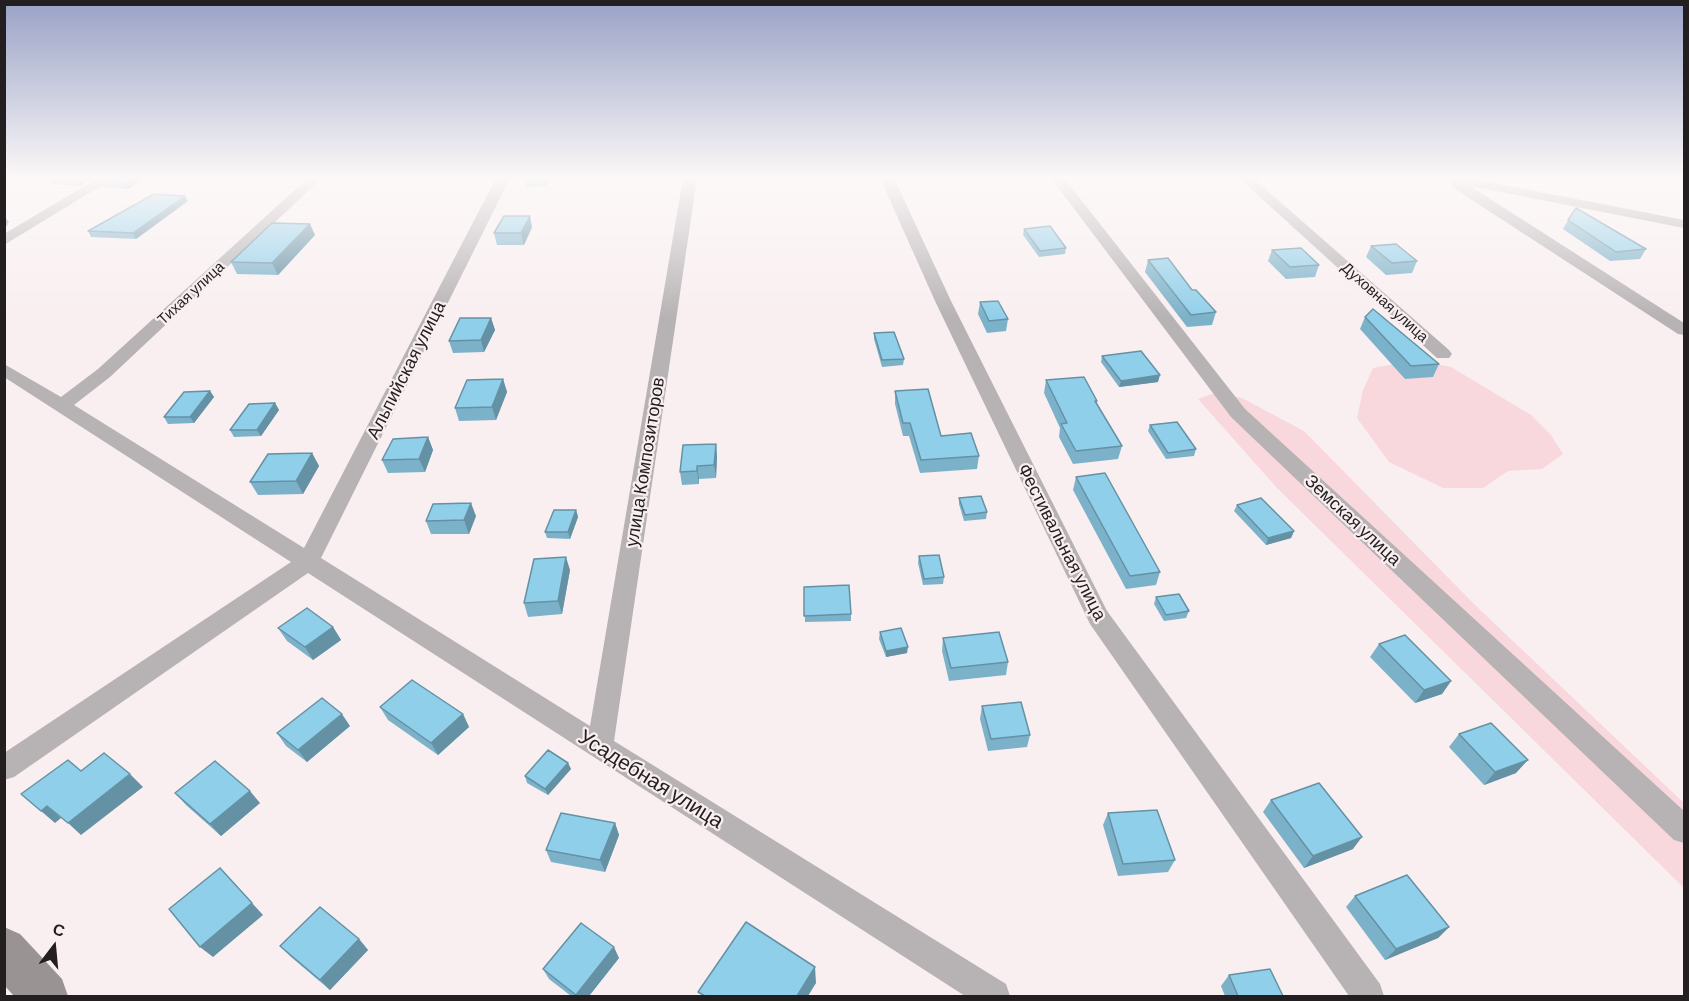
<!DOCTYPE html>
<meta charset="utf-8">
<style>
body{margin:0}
#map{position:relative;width:1689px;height:1001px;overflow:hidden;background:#f9eff0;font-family:Barlow,sans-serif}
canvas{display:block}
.frame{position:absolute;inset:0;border:6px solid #231f20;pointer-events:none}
.north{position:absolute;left:24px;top:917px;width:60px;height:60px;-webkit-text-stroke:4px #f9eff0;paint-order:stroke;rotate:16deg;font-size:16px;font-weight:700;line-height:24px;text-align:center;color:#231f20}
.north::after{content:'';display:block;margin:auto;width:21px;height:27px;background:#231f20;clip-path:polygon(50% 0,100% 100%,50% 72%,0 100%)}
</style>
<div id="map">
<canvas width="1689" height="1001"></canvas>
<div class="frame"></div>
<div class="north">С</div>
</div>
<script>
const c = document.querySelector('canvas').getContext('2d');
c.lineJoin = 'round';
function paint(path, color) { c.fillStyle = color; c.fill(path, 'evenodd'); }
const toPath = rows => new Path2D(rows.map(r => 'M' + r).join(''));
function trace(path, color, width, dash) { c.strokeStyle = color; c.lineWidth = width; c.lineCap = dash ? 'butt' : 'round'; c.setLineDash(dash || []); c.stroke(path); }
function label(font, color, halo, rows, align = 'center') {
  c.font = font + ' Barlow,sans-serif'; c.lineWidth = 4.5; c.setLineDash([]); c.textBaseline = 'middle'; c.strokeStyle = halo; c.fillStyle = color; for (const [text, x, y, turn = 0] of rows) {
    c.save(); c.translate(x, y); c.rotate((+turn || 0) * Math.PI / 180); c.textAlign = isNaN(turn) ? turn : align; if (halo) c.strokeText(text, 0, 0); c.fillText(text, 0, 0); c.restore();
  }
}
const green = toPath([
 [1416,360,1451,367,1531,415,1551,435,1563,454,1542,469,1508,471,1483,488,1443,488,1389,462,1357,418,1363,390,1373,368],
 [1217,392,1242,398,1304,431,1475,605,1684,803,1684,888,1277,488,1198,399]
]);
const street = toPath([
 [98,178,114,178,4,245,4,234,98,178],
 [308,178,322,178,110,377,74,405,304,548,496,178,510,178,321,558,590,726,683,178,697,178,614,741,1006,984,1010,996,965,996,308,573,14,777,4,780,4,753,291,562,4,377,4,364,61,397,98,369,308,178],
 [880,178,894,178,951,301,1107,611,1380,984,1384,996,1349,996,1090,624,935,301,880,178],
 [1051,178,1064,178,1245,409,1684,811,1684,843,1674,840,1231,417,1051,178],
 [1239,178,1253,178,1449,350,1452,354,1449,358,1437,358,1239,178],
 [1449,178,1469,178,1684,220,1684,228,1470,186,1684,323,1684,335,1678,334,1452,187,1449,178]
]);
const secondary = toPath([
 [4,927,20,934,62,979,68,996,14,996,4,985,4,927]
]);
const wall = toPath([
 [48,178,93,178,81,186,52,184],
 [103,178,145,178,128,189,103,187,99,180],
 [524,178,551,178,546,186,526,187],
 [188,201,136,239,91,237,88,231],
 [1568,220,1646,249,1640,259,1610,261,1563,229],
 [532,227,524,245,497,245,494,233],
 [1024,229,1066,248,1065,254,1039,257,1023,235],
 [315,235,278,275,237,274,231,262],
 [1371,246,1417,261,1412,273,1386,275,1366,257],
 [1272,250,1319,265,1315,277,1286,279,1268,261],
 [1148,260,1192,290,1216,312,1212,325,1187,327,1145,272],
 [980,302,1008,319,1006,331,987,333,978,314],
 [1365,317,1439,364,1433,377,1405,379,1360,329],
 [491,318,495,330,484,352,453,353,449,341],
 [874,333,904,359,903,365,882,367,874,339],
 [1102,356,1158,382,1119,387,1101,362],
 [503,379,507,392,496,420,459,421,455,408],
 [1046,380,1097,401,1097,404,1122,446,1118,459,1073,464,1059,437,1060,428,1044,393],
 [210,391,214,397,194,423,168,424,164,417],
 [895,391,941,436,979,456,977,469,920,473,909,436,903,436,895,404],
 [275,403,279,410,261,436,234,437,230,430],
 [1150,425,1196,449,1194,456,1166,459,1148,431],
 [428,437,433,450,425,472,388,473,382,460],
 [716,444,717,457,716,478,699,479,699,484,682,485,680,472],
 [312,453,319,466,303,494,258,495,250,482],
 [1076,477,1160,572,1156,585,1126,589,1073,490],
 [959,498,987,512,986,519,964,521,959,504],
 [1237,505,1294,531,1291,538,1266,545,1234,511],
 [576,510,578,517,570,539,547,538,545,532],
 [476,516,469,534,431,534,426,521],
 [919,556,944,577,943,584,923,585,918,563],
 [570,570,562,614,528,617,524,603],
 [804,587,851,614,851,621,805,622],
 [1156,597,1189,611,1186,618,1164,621,1154,604],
 [333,627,341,640,313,660,287,641,278,628],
 [880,632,907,653,886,657,879,639],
 [943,638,1008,662,1006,675,949,681,942,651],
 [1379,644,1451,681,1442,694,1415,703,1370,657],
 [982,706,1030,735,1027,747,988,751,980,719],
 [380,707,463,714,469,727,438,755,388,720],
 [350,726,307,762,286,746,277,733],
 [1459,734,1516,773,1484,785,1449,747],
 [568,763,571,769,548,795,527,783,525,776],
 [175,793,260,803,221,836,186,805],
 [1271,800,1353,849,1304,868,1263,812],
 [1108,813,1175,860,1168,872,1118,876,1103,825],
 [615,823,619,835,605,872,551,862,546,850],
 [1355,896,1449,927,1438,938,1385,960,1346,907],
 [359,939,368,950,330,990,291,957,280,946],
 [619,958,589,996,571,996,549,979,543,969],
 [1229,975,1283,996,1225,996,1221,986]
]);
const shadedWall = toPath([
 [77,178,93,178,81,186,76,179],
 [130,178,145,178,128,189,124,182],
 [545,178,551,178,546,186],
 [185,196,188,201,136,239,133,233],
 [4,216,9,222,7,224,8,225,4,227],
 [530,216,532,227,524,245,521,233],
 [310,224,315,235,278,275,272,263],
 [491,318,495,330,484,352,481,340],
 [1160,375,1158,382,1119,387,1121,381],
 [503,379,507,392,496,420,492,407],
 [210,391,214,397,194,423,190,417],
 [275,403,279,410,261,436,257,430],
 [428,437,433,450,425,472,419,459],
 [716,444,717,457,716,478,714,465],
 [312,453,319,466,303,494,296,481],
 [697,466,699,479,699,484,697,471],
 [471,503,476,516,469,534,464,520],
 [576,510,578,517,570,539,568,532],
 [1294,531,1291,538,1266,545,1268,538],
 [566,557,570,570,562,614,558,601],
 [333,627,341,640,313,660,305,647],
 [908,647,907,653,886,657,886,651],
 [1451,681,1442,694,1415,703,1424,690],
 [342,714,350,726,307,762,298,750],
 [463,714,469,727,438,755,431,743],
 [1528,760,1516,773,1484,785,1495,772],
 [568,763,571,769,548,795,545,789],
 [130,774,143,787,81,835,68,823],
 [250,791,260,803,221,836,210,824],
 [47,806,61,818,55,823,41,811],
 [615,823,619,835,605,872,600,860],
 [1362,837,1353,849,1304,868,1313,856],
 [220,868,263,915,213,957,200,947],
 [1449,927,1438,938,1385,960,1396,949],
 [359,939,368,950,330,990,320,980],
 [614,947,619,958,589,996,577,996,576,995],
 [815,967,816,983,808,996,797,996]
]);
const building = toPath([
 [103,178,130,178,124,182,99,180,103,178],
 [154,194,185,196,133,233,88,231,154,194],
 [1576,208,1646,249,1616,252,1568,220,1576,208],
 [504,216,530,216,521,233,494,233,504,216],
 [272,223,310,224,272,263,231,262,272,223],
 [1050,226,1066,248,1040,251,1024,229,1050,226],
 [1396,244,1417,261,1392,263,1371,246,1396,244],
 [1301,248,1319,265,1290,267,1272,250,1301,248],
 [1168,258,1192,290,1196,290,1216,312,1191,315,1148,260,1168,258],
 [998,301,1008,319,989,321,980,302,998,301],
 [1373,309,1439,364,1411,366,1365,317,1373,309],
 [460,318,491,318,481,340,449,341,460,318],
 [894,332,904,359,882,360,874,333,894,332],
 [1141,351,1160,375,1121,381,1102,356,1141,351],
 [1084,377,1097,401,1095,401,1122,446,1076,451,1061,424,1067,423,1046,380,1084,377],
 [503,379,492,407,455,408,467,380,503,379],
 [928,389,941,436,971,433,979,456,921,460,910,423,903,423,895,391,928,389],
 [210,391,190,417,164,417,184,392,210,391],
 [275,403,257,430,230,430,249,404,275,403],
 [1177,422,1196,449,1168,453,1150,425,1177,422],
 [428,437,419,459,382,460,393,439,428,437],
 [716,444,714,465,697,466,697,471,680,472,683,445,716,444],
 [312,453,296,481,250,482,268,454,312,453],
 [1105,473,1160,572,1130,576,1076,477,1105,473],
 [981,496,987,512,965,515,959,498,981,496],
 [1261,498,1294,531,1268,538,1237,505,1261,498],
 [471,503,464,520,426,521,433,504,471,503],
 [554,510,576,510,568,532,545,532,554,510],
 [939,555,944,577,924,579,919,556,939,555],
 [566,557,558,601,524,603,534,559,566,557],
 [849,585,851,614,804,616,804,587,849,585],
 [1179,594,1189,611,1166,615,1156,597,1179,594],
 [307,608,333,627,305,647,278,628,307,608],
 [901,628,908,647,886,651,880,632,901,628],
 [999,632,1008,662,951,668,943,638,999,632],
 [1405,635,1451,681,1424,690,1379,644,1405,635],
 [412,680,463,714,431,743,380,707,412,680],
 [322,698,342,714,298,750,277,733,322,698],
 [1021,702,1030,735,991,739,982,706,1021,702],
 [1491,723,1528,760,1495,772,1459,734,1491,723],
 [548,750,568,763,545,789,525,776,548,750],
 [104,753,130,774,68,823,47,806,41,811,21,794,68,760,81,771,104,753],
 [215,761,250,791,210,824,175,793,215,761],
 [1319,783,1362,837,1313,856,1271,800,1319,783],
 [1157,810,1175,860,1123,864,1108,813,1157,810],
 [561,813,615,823,600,860,546,850,561,813],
 [220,868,252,903,200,947,169,909,220,868],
 [1407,875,1449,927,1396,949,1355,896,1407,875],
 [320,907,359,939,320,980,280,946,320,907],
 [746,922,815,967,797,996,705,996,698,992,746,922],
 [581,923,614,947,576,995,543,969,581,923],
 [1270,969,1283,996,1238,996,1229,975,1270,969]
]);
const farStreetnames = [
 ["Тихая улица",191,293,-43],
 ["Духовная улица",1385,302,42]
];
const streetNames = [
 ["Альпийская улица",406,370,-63],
 ["улица Композиторов",645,462,-81],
 ["Земская улица",1353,520,43],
 ["Фестивальная улица",1062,542,63]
];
const nearStreetnames = [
 ["Усадебная улица",651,779,32]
];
paint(green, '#f8d8dd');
paint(street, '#b7b2b3');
paint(secondary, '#9a9394');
paint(wall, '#7cb2c9');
paint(shadedWall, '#6591a4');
paint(building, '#90cfea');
trace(building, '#6591a4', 1.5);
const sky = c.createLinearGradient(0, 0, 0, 318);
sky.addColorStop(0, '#99a2c6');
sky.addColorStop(0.56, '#fcf8f8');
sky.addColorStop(1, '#fcf8f800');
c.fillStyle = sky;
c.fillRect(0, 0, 1689, 318);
label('15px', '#231f20', '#f9eff0', farStreetnames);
label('18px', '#231f20', '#f9eff0', streetNames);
label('21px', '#231f20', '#f9eff0', nearStreetnames);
</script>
